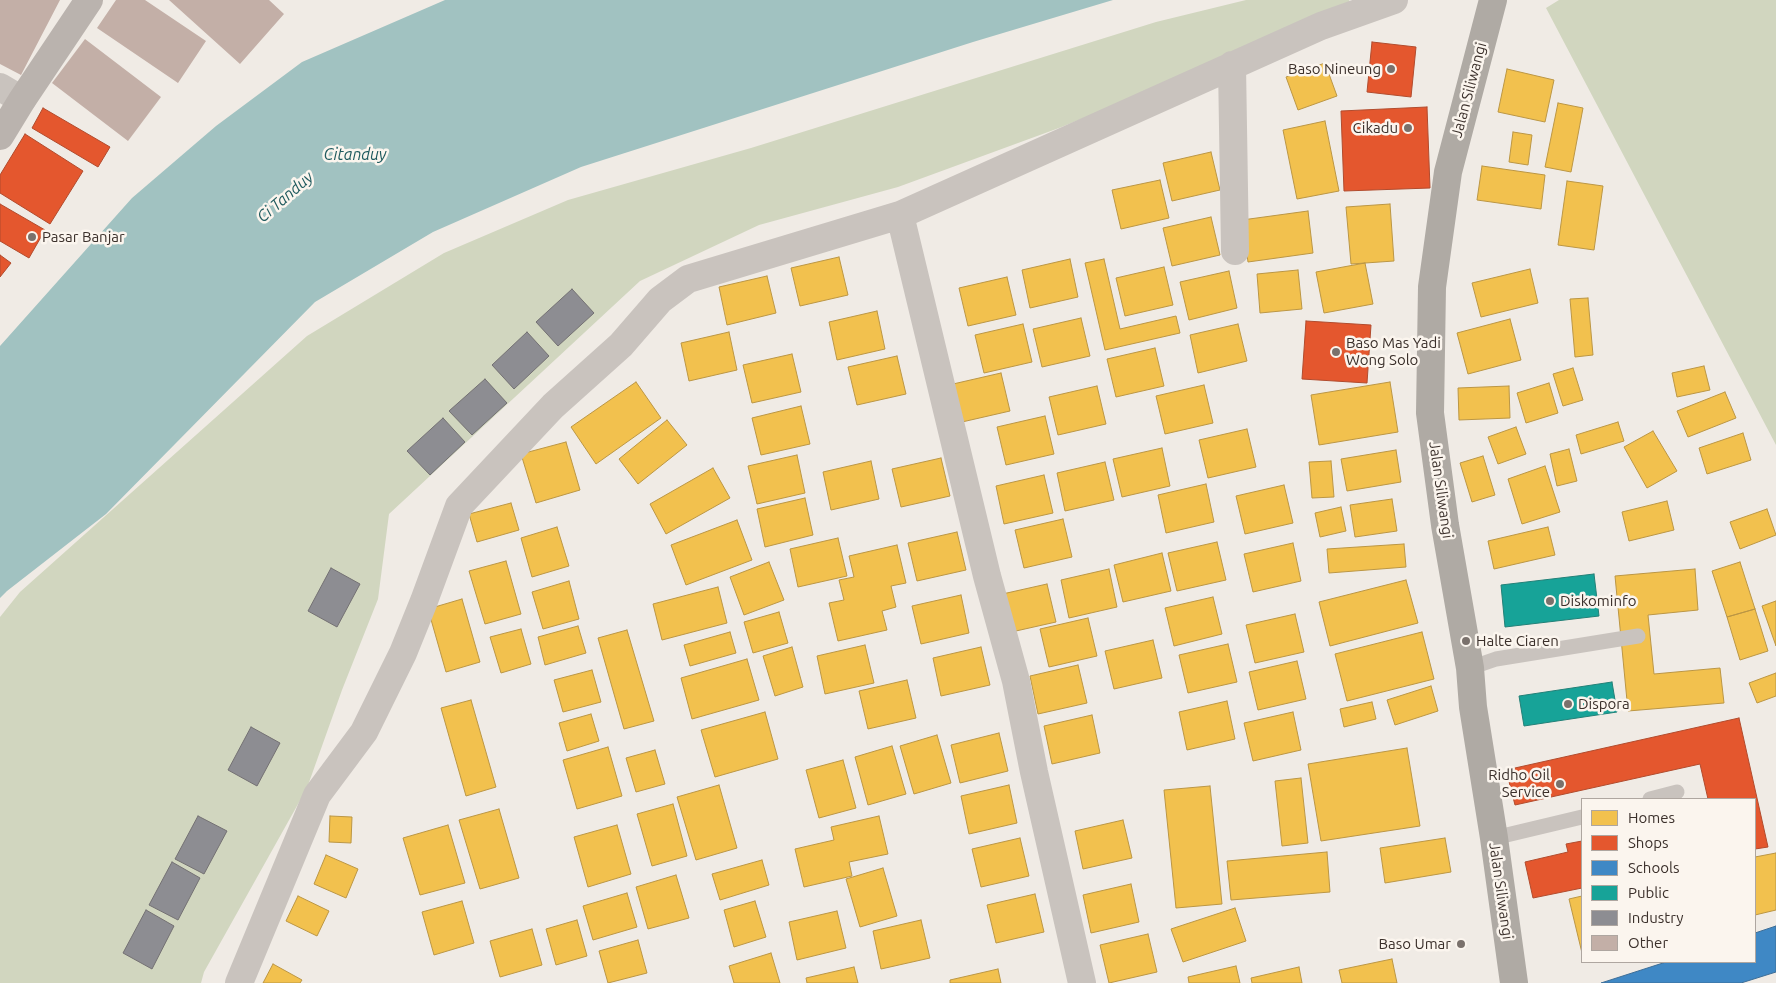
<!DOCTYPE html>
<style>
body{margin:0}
#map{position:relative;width:1776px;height:983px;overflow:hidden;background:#f0ebe5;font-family:Ubuntu,sans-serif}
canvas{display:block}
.legend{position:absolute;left:1581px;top:798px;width:175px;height:165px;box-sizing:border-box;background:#fbf5ee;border:1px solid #aea6a0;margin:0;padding:6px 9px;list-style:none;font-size:15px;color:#3b302b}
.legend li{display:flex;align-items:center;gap:10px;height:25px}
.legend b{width:25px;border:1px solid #aea6a0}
</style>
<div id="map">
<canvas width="1776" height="983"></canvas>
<ul class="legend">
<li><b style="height:14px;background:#f2c14e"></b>Homes</li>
<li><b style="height:14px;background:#e4572e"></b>Shops</li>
<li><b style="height:14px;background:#3f88c5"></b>Schools</li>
<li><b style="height:14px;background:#17a398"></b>Public</li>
<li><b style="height:14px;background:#8d8d92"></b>Industry</li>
<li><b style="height:14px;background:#c3afa7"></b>Other</li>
</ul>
</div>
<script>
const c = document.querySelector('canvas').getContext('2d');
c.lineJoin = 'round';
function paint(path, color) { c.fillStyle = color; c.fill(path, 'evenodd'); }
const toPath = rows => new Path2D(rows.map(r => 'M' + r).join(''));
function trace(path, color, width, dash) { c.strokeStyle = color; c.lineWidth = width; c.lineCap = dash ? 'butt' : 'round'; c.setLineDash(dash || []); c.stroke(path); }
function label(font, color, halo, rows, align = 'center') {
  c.font = font + ' Ubuntu,sans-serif'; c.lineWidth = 5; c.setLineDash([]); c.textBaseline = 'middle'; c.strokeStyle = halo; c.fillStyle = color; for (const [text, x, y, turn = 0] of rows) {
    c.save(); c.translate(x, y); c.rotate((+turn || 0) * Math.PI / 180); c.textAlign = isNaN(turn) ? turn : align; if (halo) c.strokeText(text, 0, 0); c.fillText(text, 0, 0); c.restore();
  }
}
const green = toPath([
 [1246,0,1349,0,1353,9,1059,128,898,187,759,225,640,281,389,514,378,599,342,690,307,788,204,972,201,983,0,983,0,617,20,592,307,336,444,253,568,200,751,148,1156,22],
 [1559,0,1776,0,1776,445,1546,8]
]);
const water = toPath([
 [445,0,1113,0,973,42,581,167,433,232,315,302,106,514,7,591,0,598,0,346,132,198,216,126,302,62]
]);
const homes = toPath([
 [1325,63,1337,96,1298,110,1286,77,1325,63],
 [1507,69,1554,80,1545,122,1498,112,1507,69],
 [1558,103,1583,108,1571,172,1545,167,1558,103],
 [1325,121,1339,191,1297,199,1283,130,1325,121],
 [1513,132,1532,135,1528,165,1509,162,1513,132],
 [1211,152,1220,190,1172,201,1163,163,1211,152],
 [1482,166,1545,175,1541,209,1477,200,1482,166],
 [1160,180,1169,218,1121,229,1112,190,1160,180],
 [1567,181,1603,186,1594,250,1558,245,1567,181],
 [1390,204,1394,261,1351,264,1346,207,1390,204],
 [1308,211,1313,253,1248,262,1242,220,1308,211],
 [1211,217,1220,255,1172,266,1163,228,1211,217],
 [839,257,848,295,800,306,791,268,839,257],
 [1070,259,1078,297,1030,308,1022,270,1070,259],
 [1104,259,1120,329,1176,316,1180,333,1105,350,1085,263,1104,259],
 [1365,263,1373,304,1324,313,1316,272,1365,263],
 [1164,267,1173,305,1125,316,1116,278,1164,267],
 [1530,269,1538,303,1481,317,1472,283,1530,269],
 [1298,270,1302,309,1260,313,1257,274,1298,270],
 [1229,271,1237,308,1189,320,1180,282,1229,271],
 [767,276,776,313,727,325,719,287,767,276],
 [1007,277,1016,315,968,326,959,288,1007,277],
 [1588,298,1593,355,1575,357,1570,299,1588,298],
 [877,311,885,349,837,360,829,322,877,311],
 [1081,318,1090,356,1042,367,1033,329,1081,318],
 [1510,319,1521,360,1468,374,1457,333,1510,319],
 [1023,324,1032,362,984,373,975,335,1023,324],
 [1238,324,1247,361,1198,373,1190,335,1238,324],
 [729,332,737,370,689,381,681,343,729,332],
 [1155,348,1164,386,1116,397,1107,359,1155,348],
 [792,354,801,392,752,403,743,365,792,354],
 [897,356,906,394,857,405,848,367,897,356],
 [1704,366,1710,390,1677,397,1672,373,1704,366],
 [1573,368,1583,400,1563,406,1553,374,1573,368],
 [1001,373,1010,411,962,422,953,384,1001,373],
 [636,382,661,418,596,464,571,427,636,382],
 [1390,382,1398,432,1319,445,1311,395,1390,382],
 [1549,383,1558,413,1526,423,1517,393,1549,383],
 [1204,385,1213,423,1165,434,1156,396,1204,385],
 [1097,386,1106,424,1058,435,1049,397,1097,386],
 [1509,386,1510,418,1459,420,1458,388,1509,386],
 [1725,392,1736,418,1688,437,1677,411,1725,392],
 [801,406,810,444,761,455,752,418,801,406],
 [1045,416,1054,454,1006,465,997,427,1045,416],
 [667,420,687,445,638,484,619,459,667,420],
 [1618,422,1624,441,1581,454,1576,435,1618,422],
 [1516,427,1526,454,1498,464,1488,437,1516,427],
 [1247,429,1256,467,1208,478,1199,440,1247,429],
 [1653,431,1677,471,1647,488,1624,447,1653,431],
 [1743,433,1751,460,1707,474,1699,448,1743,433],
 [566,442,580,490,536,503,521,454,566,442],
 [1162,448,1170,486,1122,497,1113,459,1162,448],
 [1569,449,1577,481,1557,486,1550,454,1569,449],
 [1396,450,1401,482,1347,491,1341,459,1396,450],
 [797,455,805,493,757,504,748,466,797,455],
 [1483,456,1495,495,1472,502,1460,463,1483,456],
 [941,458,950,496,901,507,892,469,941,458],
 [871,461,879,499,831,510,823,472,871,461],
 [1331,461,1334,497,1312,498,1309,462,1331,461],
 [1105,462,1114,500,1065,511,1057,473,1105,462],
 [1545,466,1560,512,1522,524,1508,479,1545,466],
 [713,468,730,498,666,534,650,504,713,468],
 [1044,475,1053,513,1004,524,996,486,1044,475],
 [1206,484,1214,522,1166,533,1158,495,1206,484],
 [1284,485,1293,523,1245,534,1236,496,1284,485],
 [805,498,813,535,765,547,757,509,805,498],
 [1392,499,1397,531,1355,537,1350,505,1392,499],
 [1667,501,1674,530,1629,541,1622,512,1667,501],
 [511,503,519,530,477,542,469,514,511,503],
 [1341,507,1346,531,1320,537,1315,513,1341,507],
 [1767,509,1776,535,1740,549,1730,522,1767,509],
 [1063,519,1072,557,1024,568,1015,530,1063,519],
 [737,520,752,560,686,585,671,545,737,520],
 [557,527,569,566,532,577,521,538,557,527],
 [1548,527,1555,555,1494,569,1488,541,1548,527],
 [957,532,966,570,917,581,908,543,957,532],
 [838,538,847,576,798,587,790,549,838,538],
 [1217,542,1226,580,1177,591,1168,553,1217,542],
 [1293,543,1301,581,1253,592,1244,554,1293,543],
 [1404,544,1406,567,1329,573,1327,549,1404,544],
 [897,545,906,583,891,586,896,607,882,611,887,630,838,641,829,603,844,600,839,580,854,577,849,556,897,545],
 [1162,553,1171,591,1123,602,1114,565,1162,553],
 [506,561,521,614,485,624,469,571,506,561],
 [769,562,784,600,744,615,730,577,769,562],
 [1740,562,1755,609,1727,617,1712,571,1740,562],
 [1109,569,1117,607,1069,618,1061,580,1109,569],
 [1695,569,1698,610,1648,615,1654,674,1720,668,1724,703,1628,711,1615,576,1695,569],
 [1406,580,1418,623,1330,646,1319,602,1406,580],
 [569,581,579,619,543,629,532,592,569,581],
 [1047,584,1056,622,1007,633,998,595,1047,584],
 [718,587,727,623,662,640,653,604,718,587],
 [961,595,969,633,921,644,912,606,961,595],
 [1213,597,1222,634,1174,646,1165,608,1213,597],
 [462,599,480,662,446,672,428,609,462,599],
 [1776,601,1776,646,1762,606,1776,601],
 [1755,609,1768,651,1740,660,1727,617,1755,609],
 [779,612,788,643,753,653,744,622,779,612],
 [1295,614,1304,652,1255,663,1246,625,1295,614],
 [1088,618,1097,656,1049,667,1040,629,1088,618],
 [578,626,586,653,545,665,538,637,578,626],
 [521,629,531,664,501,673,490,637,521,629],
 [627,630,654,721,624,729,598,638,627,630],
 [730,632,736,653,690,666,684,645,730,632],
 [1422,632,1434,679,1347,701,1335,654,1422,632],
 [1153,640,1162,678,1114,689,1105,651,1153,640],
 [1228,644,1237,682,1188,693,1179,655,1228,644],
 [865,645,874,683,825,694,817,656,865,645],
 [792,647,803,687,775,696,763,656,792,647],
 [981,647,990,685,941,696,933,658,981,647],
 [747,659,759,700,692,719,681,678,747,659],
 [1297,661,1306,699,1258,710,1249,672,1297,661],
 [1078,665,1087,703,1038,714,1030,676,1078,665],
 [592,670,601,702,563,712,554,680,592,670],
 [1776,673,1776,696,1757,703,1749,683,1776,673],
 [907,680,916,718,868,729,859,691,907,680],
 [1431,686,1438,711,1395,725,1387,700,1431,686],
 [471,700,496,787,466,796,441,708,471,700],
 [1227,701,1235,739,1187,750,1179,712,1227,701],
 [1372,702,1376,719,1344,727,1340,709,1372,702],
 [765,712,778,759,715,777,701,730,765,712],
 [1293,712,1301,750,1253,761,1244,723,1293,712],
 [591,714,599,741,567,751,559,723,591,714],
 [1092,715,1100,753,1052,764,1044,726,1092,715],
 [999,733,1008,771,960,783,951,745,999,733],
 [937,735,951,783,914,794,900,746,937,735],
 [892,746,906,794,868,805,855,757,892,746],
 [608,747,622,796,577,809,563,760,608,747],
 [1407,748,1420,826,1321,841,1308,764,1407,748],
 [655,750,665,784,636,792,626,758,655,750],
 [843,760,856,808,819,818,806,770,843,760],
 [1301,778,1308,843,1282,846,1275,781,1301,778],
 [719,785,737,848,696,860,677,797,719,785],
 [1009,785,1017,823,969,834,961,796,1009,785],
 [1210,786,1222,904,1176,908,1164,790,1210,786],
 [673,804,687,856,652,866,637,814,673,804],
 [499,809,519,878,480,889,459,820,499,809],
 [330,816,352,817,351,843,329,842,330,816],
 [879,816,888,854,849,862,852,876,804,887,795,849,834,840,831,827,879,816],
 [1123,820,1132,858,1083,869,1075,831,1123,820],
 [448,825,465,883,420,895,403,838,448,825],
 [617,825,631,874,588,887,574,837,617,825],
 [1020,838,1029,876,981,887,972,849,1020,838],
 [1445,838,1451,872,1385,883,1380,848,1445,838],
 [1327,852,1330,892,1231,900,1227,861,1327,852],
 [1776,853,1776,910,1755,915,1755,857,1776,853],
 [326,855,358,869,346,898,314,884,326,855],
 [762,860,769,885,720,900,712,874,762,860],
 [883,868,897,916,860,927,846,879,883,868],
 [676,875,689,918,648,929,636,887,676,875],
 [1131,884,1139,922,1091,933,1083,895,1131,884],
 [627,893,637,927,593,940,583,906,627,893],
 [1035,894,1044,932,996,943,987,905,1035,894],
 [298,896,329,911,317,936,286,921,298,896],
 [1582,896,1582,953,1569,899,1582,896],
 [462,901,474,943,434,955,422,912,462,901],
 [755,901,766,937,734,947,724,910,755,901],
 [1235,908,1246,941,1183,962,1171,929,1235,908],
 [837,911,846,948,797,960,789,922,837,911],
 [577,920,587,956,556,965,546,929,577,920],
 [921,920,930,958,881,969,873,931,921,920],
 [532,929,542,965,500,977,490,941,532,929],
 [1148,934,1157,972,1109,983,1100,945,1148,934],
 [638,940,647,973,608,983,599,951,638,940],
 [771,953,780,983,734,983,729,966,771,953],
 [1392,959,1397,983,1342,983,1339,970,1392,959],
 [273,964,302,980,300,983,263,983,273,964],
 [1236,966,1240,983,1189,983,1188,977,1236,966],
 [854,967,858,983,807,983,806,978,854,967],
 [1299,967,1302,983,1252,983,1251,978,1299,967],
 [998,969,1001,983,950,983,950,980,998,969]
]);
const shops = toPath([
 [1372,42,1416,47,1411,97,1367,92,1372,42],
 [1427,107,1430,188,1344,191,1341,111,1427,107],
 [43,108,110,147,98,167,32,128,43,108],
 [25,134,83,171,50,224,0,193,0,175,25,134],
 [0,204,45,230,29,258,0,241,0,204],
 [0,255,11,263,0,277,0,255],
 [1306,321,1371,325,1367,383,1302,379,1306,321],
 [1739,718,1768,847,1755,849,1755,799,1708,799,1700,764,1515,805,1506,770,1739,718],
 [1582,841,1582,888,1533,898,1525,862,1568,852,1566,844,1582,841]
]);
const schools = toPath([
 [1776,926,1776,972,1741,983,1601,983,1666,962,1755,962,1755,933,1776,926]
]);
const public = toPath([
 [1594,574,1599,616,1505,627,1501,585,1594,574],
 [1612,682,1617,712,1524,726,1519,696,1612,682]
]);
const industry = toPath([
 [572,289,594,313,558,346,536,322,572,289],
 [527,332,549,356,514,389,492,365,527,332],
 [485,379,507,403,472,435,449,411,485,379],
 [443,418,465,442,430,475,407,451,443,418],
 [331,568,360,584,337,627,308,611,331,568],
 [251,727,280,743,257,786,228,770,251,727],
 [198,816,227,831,204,874,175,859,198,816],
 [172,862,200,878,178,920,149,905,172,862],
 [146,910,174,926,152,969,123,953,146,910]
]);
const building = toPath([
 [0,0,60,0,21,75,0,64],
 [116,0,145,0,206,41,178,83,97,28],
 [169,0,269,0,284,14,240,64],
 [85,39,161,97,128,141,52,83]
]);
const lane = toPath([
 [1470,668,1496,659,1638,636],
 [1650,799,1677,792],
 [1494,838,1582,817]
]);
const street = toPath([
 [1232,65,1235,251],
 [0,87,22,100],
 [900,215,987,576,1016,681,1034,772,1082,983],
 [239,983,317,795,364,732,403,653,424,601,459,506,553,406,621,345,660,300,688,279,900,215,1321,26,1394,0]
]);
const secondary = toPath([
 [0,136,22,100,89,0]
]);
const highway = toPath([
 [1493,0,1448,172,1432,287,1430,413,1445,525,1470,668,1473,707,1494,838,1514,983]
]);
const markers = [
 [1391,69,5,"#7a716c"],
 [1408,128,5,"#7a716c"],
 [32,237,5,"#7a716c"],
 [1336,352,5,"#7a716c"],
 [1550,601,5,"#7a716c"],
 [1466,641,5,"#7a716c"],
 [1568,704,5,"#7a716c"],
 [1560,784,5,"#7a716c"],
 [1461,944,5,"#7a716c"]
];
const poiNames = [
 ["Baso Nineung",1381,69,"right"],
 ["Cikadu",1398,128,"right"],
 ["Pasar Banjar",42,237],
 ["Baso Mas Yadi",1346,343],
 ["Wong Solo",1346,360],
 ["Diskominfo",1560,601],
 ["Halte Ciaren",1476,641],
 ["Dispora",1578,704],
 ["Ridho Oil",1550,775,"right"],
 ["Service",1550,792,"right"],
 ["Baso Umar",1451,944,"right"]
];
const streetNames = [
 ["Jalan Siliwangi",1469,90,-75],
 ["Jalan Siliwangi",1441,490,82],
 ["Jalan Siliwangi",1501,891,82]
];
const waterNames = [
 ["Citanduy",355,155],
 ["Ci Tanduy",285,197,-41]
];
paint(green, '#d1d6bf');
paint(water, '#a1c2c1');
paint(homes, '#f2c14e');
trace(homes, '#bb9644', 1);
paint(shops, '#e4572e');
trace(shops, '#b14b2d', 1);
paint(schools, '#3f88c5');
trace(schools, '#3e6e97', 1);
paint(public, '#17a398');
trace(public, '#228077', 1);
paint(industry, '#8d8d92');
trace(industry, '#747173', 1);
paint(building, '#c3afa7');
trace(lane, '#c9c3be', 15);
trace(street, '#c9c3be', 28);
trace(secondary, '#bab3ae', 28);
trace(highway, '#afaaa4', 28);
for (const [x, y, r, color] of markers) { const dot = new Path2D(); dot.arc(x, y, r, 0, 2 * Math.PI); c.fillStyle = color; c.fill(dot); trace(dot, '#fbf5ee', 2); }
label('15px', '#3b302b', '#fbf5ee', poiNames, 'left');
label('15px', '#3b302b', '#fbf5ee', streetNames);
label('italic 16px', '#1f5a5e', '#fbf5ee', waterNames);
</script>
